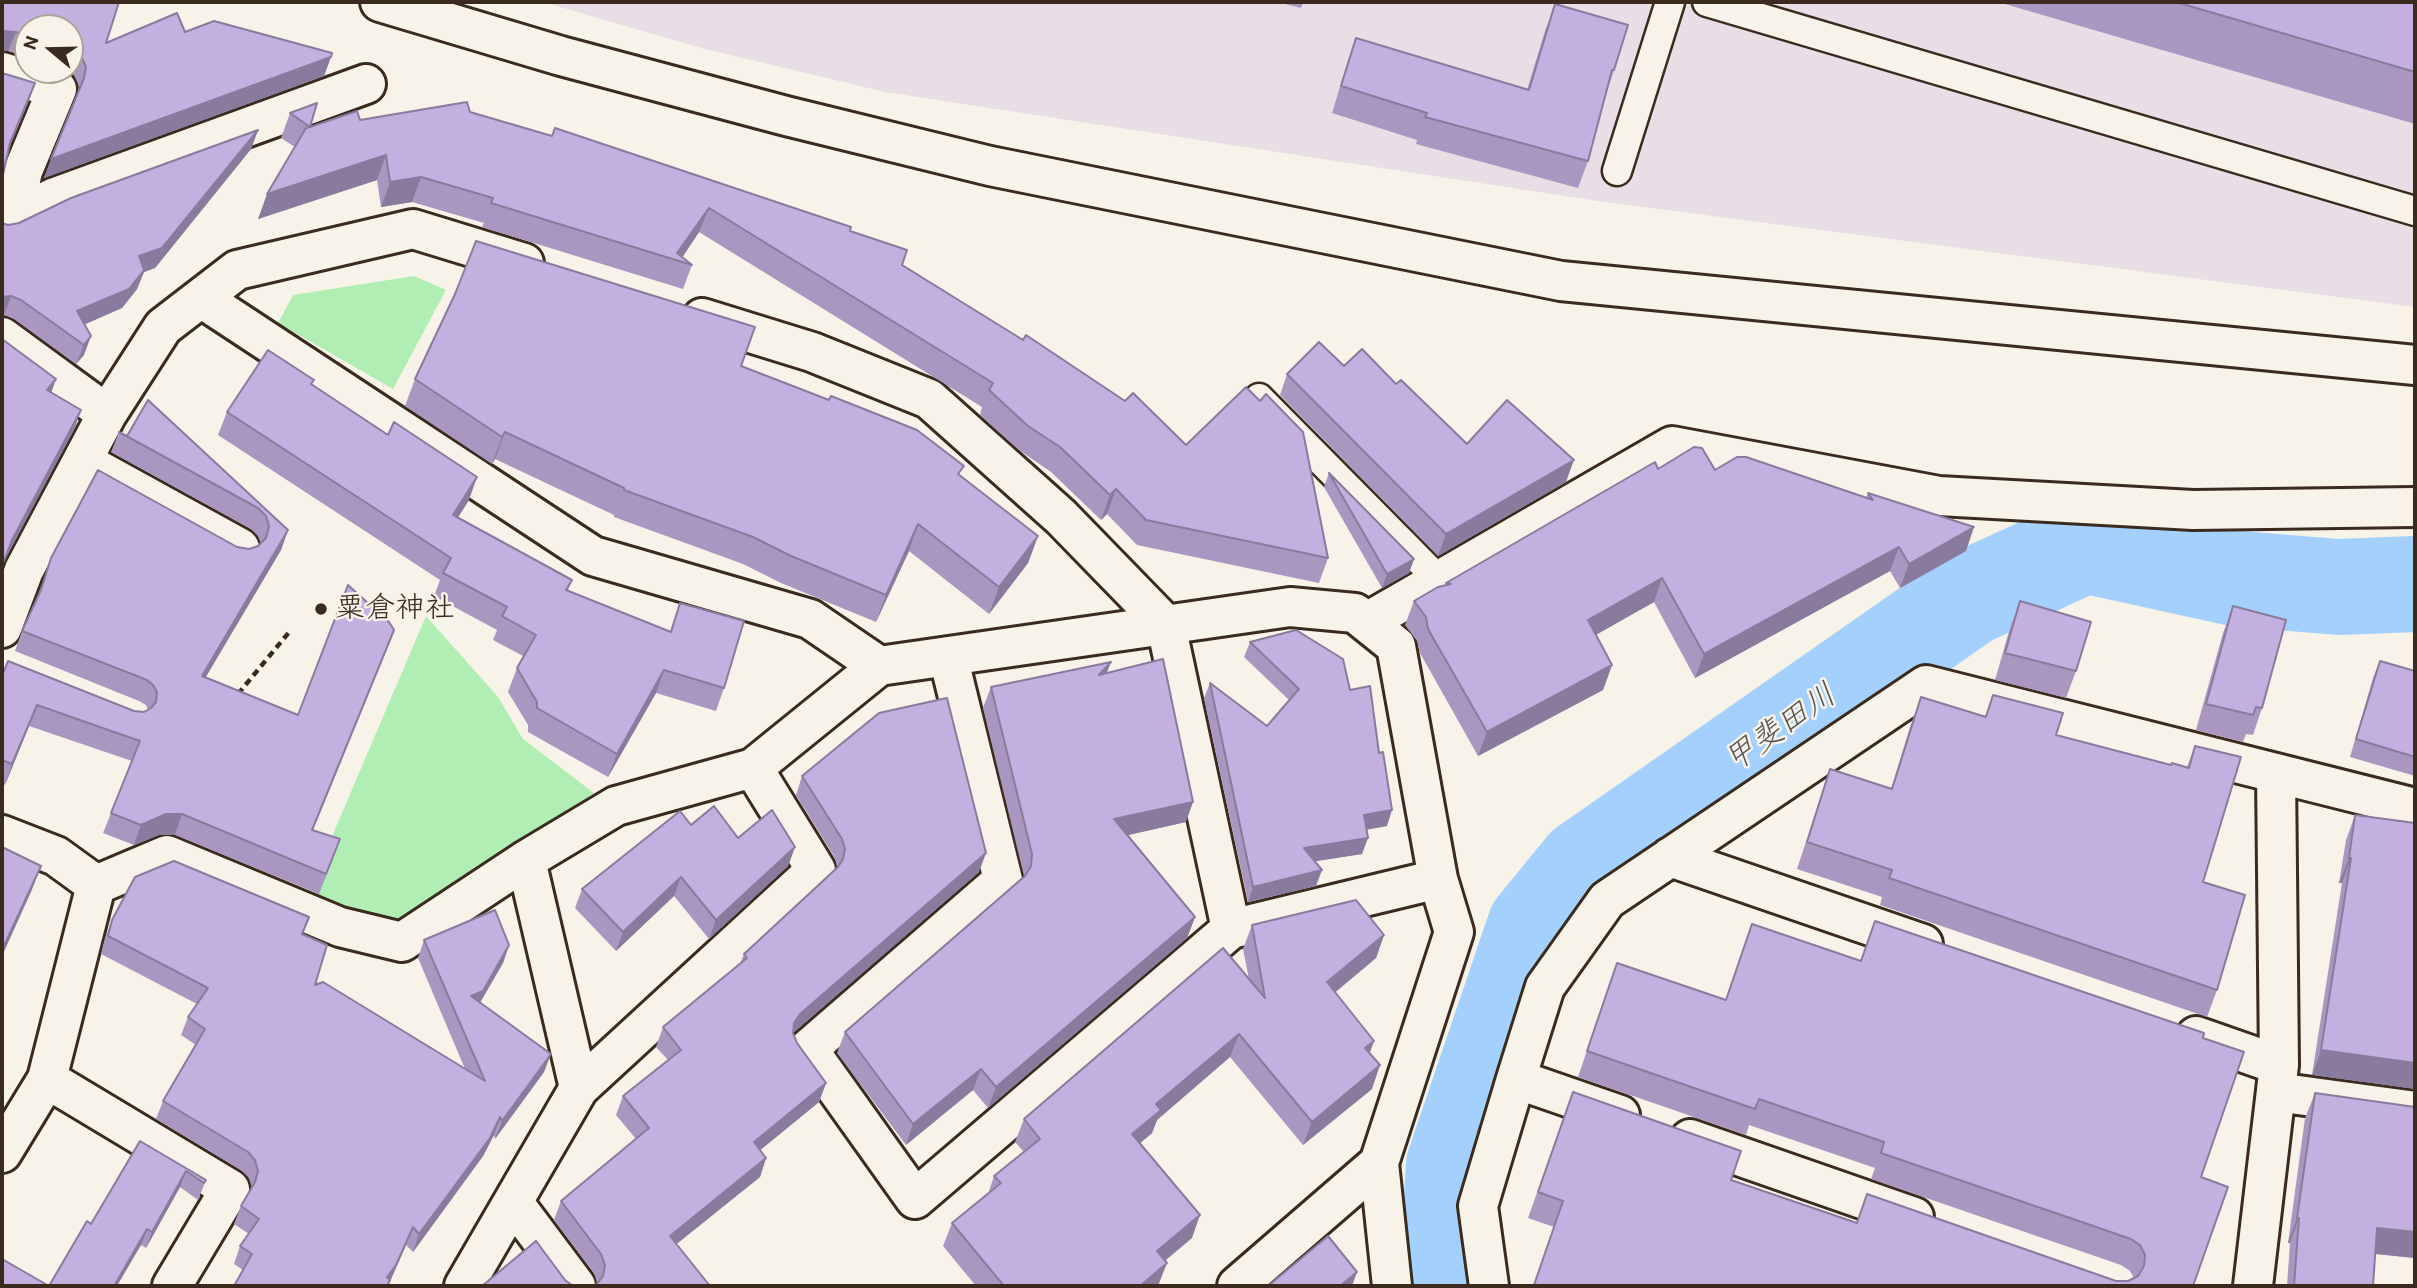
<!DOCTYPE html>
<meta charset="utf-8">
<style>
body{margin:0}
#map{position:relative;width:2417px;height:1288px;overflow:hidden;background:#f7f3e8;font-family:Itim,sans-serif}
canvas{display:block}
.frame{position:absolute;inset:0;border:4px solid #3b2a1e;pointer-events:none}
.north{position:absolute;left:14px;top:14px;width:70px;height:70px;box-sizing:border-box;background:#f7f3e8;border:2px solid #aca397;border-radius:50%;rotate:289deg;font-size:19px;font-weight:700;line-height:28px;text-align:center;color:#3b2a1e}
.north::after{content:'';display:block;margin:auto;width:24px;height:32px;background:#3b2a1e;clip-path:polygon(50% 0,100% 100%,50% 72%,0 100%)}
</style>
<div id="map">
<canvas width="2417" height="1288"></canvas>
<div class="frame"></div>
<div class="north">N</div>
</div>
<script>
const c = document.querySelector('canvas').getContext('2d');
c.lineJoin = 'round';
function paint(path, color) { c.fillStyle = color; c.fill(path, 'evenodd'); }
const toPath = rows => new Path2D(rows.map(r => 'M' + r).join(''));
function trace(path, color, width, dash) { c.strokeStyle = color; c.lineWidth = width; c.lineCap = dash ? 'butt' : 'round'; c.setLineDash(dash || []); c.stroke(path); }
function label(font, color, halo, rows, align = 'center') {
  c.font = font + ' Itim,"Klee One",sans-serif'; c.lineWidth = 5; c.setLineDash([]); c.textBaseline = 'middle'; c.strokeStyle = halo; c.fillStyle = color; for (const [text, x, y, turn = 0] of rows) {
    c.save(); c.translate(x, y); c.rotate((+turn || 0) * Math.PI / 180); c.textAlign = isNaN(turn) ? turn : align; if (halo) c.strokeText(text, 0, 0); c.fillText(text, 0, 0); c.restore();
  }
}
const built = toPath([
 [543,2,2415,2,2415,307,1604,202,885,92,701,48]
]);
const green = toPath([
 [414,276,446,290,393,389,278,323,293,295],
 [426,616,498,697,523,739,594,793,399,925,307,895]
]);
const river = toPath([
 [1446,1286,1454,1165,1535,927,1585,866,1969,598,2085,545,2240,579,2339,587,2415,584]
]);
const path = toPath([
 [238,694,290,631]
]);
const lane = toPath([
 [1707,2,2415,211],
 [1617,171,1670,2],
 [1259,398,1440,581]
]);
const street = toPath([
 [2,72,57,89,23,171,13,217],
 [2,223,55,197,366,84],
 [201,298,593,556,810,619,879,666],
 [702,318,812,352,929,399,1061,517,1166,625,1231,929],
 [2,337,107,414],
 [82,461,240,548],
 [1367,622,1672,446,1939,496,2193,510,2415,507],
 [2,628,24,570,107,414,163,327,237,270,413,229,524,263],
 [948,656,1003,880,808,1049,915,1199,1231,929,1438,879],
 [2,835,56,856,96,885,167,855,340,927,402,942,526,860,616,806,753,768,879,666,1290,607,1355,613,1396,646,1438,879,1454,932,1379,1163,1392,1286],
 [1670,857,1923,944],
 [2196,1036,2279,1065],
 [47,1079,230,1189,172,1286],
 [1516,1079,1620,1115],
 [579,1088,816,870,753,768],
 [2276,1092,2415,1111],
 [1690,1139,1914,1217],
 [2,1153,47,1079,96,885],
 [513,1202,576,1286],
 [464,1286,579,1088,526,860],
 [1237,1286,1379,1163],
 [1489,1286,1478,1206,1516,1079,1545,987,1607,900,1926,685,2415,808],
 [2253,1286,2279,1065,2276,773]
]);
const secondary = toPath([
 [380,2,561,56,786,116,990,166,1561,281,2415,365]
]);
const wall = toPath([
 [2,2,119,2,106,43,177,13,185,32,214,21,332,53,324,76,44,178,78,94,79,86,74,75,66,70,70,70,70,28,28,28,28,57,8,51,2,51],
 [1277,2,1303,2,1301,8],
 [1998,2,2415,2,2415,124],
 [1555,4,1614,70,1607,91,1588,161,1578,188,1416,144,1417,140,1332,113,1347,64,1356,38,1527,90,1545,31],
 [470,112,850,231,1186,445,1328,558,1319,583,1137,545,1107,514,1101,520,1051,472,1019,450,980,415,982,407,699,232,682,257,692,265,683,289,482,227,484,223,412,202,381,207,377,180,258,219,295,147,281,138,290,113,310,127,360,120],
 [258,130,251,149,155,268,144,272,137,289,122,308,84,324,84,355,76,364,14,319,4,315,8,225,19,223],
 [741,366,960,476,1038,536,1028,563,989,614,909,551,876,622,781,583,743,564,614,517,614,515,495,459,492,464,405,406,415,379],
 [1344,366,1396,384,1467,444,1566,482,1438,556,1280,395,1287,374],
 [312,385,469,500,458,517,572,580,568,590,670,632,680,603,724,688,716,711,656,693,608,777,528,732,528,725,508,692,517,668,523,656,493,640,497,630,434,596,440,580,218,435,227,412],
 [148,400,288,530,281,550,205,678,298,715,386,651,313,830,333,859,319,894,175,835,159,835,134,845,103,833,132,761,29,726,5,785,2,783,2,676,134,711,144,712,148,710,146,705,139,701,15,651,22,631,237,547,249,549,258,546,261,544,258,536,251,529,111,452,119,432,127,436],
 [1658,469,1715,470,1866,498,1868,493,1966,551,1900,588,1890,571,1695,678,1654,602,1596,634,1612,665,1603,690,1478,756,1420,653,1417,641,1405,625,1414,601,1445,586,1446,583],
 [1329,473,1414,559,1409,573,1382,588,1324,487],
 [2020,601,2076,671,2066,698,1995,680,2010,628],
 [2233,606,2262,708,2253,735,2246,734,2243,742,2196,730,2223,633],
 [1250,642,1350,690,1387,826,1366,830,1362,854,1315,861,1316,886,1248,902,1204,698,1210,683,1267,726,1289,700,1244,657],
 [2380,661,2415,671,2415,776,2350,757,2373,678],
 [1107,673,1186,822,1128,835,1195,917,1187,938,988,1108,973,1090,906,1145,837,1053,845,1032,1024,876,983,708,991,687],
 [1993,695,2056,735,2171,765,2187,767,2195,746,2203,882,2217,990,2207,1017,1880,905,1882,897,1797,869,1830,769,1891,789,1911,724,1921,697,1985,716],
 [802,776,979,872,793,1033,797,1043,826,1083,819,1102,760,1150,766,1158,760,1177,676,1244,597,1283,594,1273,554,1220,561,1201,636,1139,616,1115,623,1096,668,1060,656,1047,663,1027,740,964,744,954,837,867,835,858,796,795],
 [2355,815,2415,823,2312,1075,2342,883,2339,883,2346,840],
 [691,825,738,838,795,847,788,866,709,939,674,896,616,951,575,908,582,889],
 [309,917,302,935,315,985,465,1069,418,958,424,940,509,945,503,963,480,1003,544,1072,495,1139,494,1135,483,1156,413,1252,406,1245,388,1286,243,1270,234,1264,240,1246,249,1234,234,1224,241,1206,252,1188,249,1178,241,1170,156,1119,163,1101,196,1045,181,1035,188,1017,197,1004,101,954,105,938,112,920],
 [1252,925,1384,935,1376,958,1335,992,1370,1053,1372,1089,1303,1145,1230,1057,1157,1120,1152,1133,1140,1143,1192,1238,1165,1261,1158,1286,976,1286,943,1246,952,1223,988,1194,994,1176,1024,1152,1015,1142,1024,1119,1249,979,1243,949],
 [1860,961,2203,1038,2201,1177,2193,1286,1533,1286,1554,1227,1528,1218,1573,1092,1731,1180,1856,1223,2116,1281,2128,1281,2134,1278,2130,1271,2121,1265,1871,1179,1875,1168,1749,1125,1746,1135,1578,1077,1608,989,1725,1000],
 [2315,1093,2415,1107,2415,1258,2375,1254,2373,1286,2287,1286,2290,1243,2288,1243,2305,1118],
 [140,1141,206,1180,198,1200,180,1187,146,1248,141,1245,49,1286,91,1224]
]);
const shadedWall = toPath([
 [4,31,16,32,8,51,2,51,2,32],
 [331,57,324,76,44,178,51,159],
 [35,83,28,103,3,163,10,143],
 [258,130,251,149,155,268,144,272,137,289,122,308,70,331,77,311,139,256],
 [386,155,377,180,258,219,267,194],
 [421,177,412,202,381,207,390,182],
 [709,208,699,232,680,261,677,253],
 [11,296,4,315,2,316,2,297],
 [91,336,84,355,76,364,84,345],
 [56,379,49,399,47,390],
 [81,410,74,430,5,560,12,540],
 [505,432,495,459,492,464,502,437],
 [1574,460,1566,482,1438,556,1446,534],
 [477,477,469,500,445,538,453,515],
 [1116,489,1107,514,1101,520,1110,495],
 [918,524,909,551,876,622,886,595],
 [1974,527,1966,551,1900,588,1909,564],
 [288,530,281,550,194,697,202,676],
 [1038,536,1028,563,989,614,999,587],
 [1899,547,1890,571,1695,678,1704,654],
 [1414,559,1409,573,1382,588,1387,574],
 [1662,578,1654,602,1580,644,1588,620],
 [394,630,386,651,304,850,312,830],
 [1111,662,1103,683,1099,675],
 [1612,665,1603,690,1478,756,1487,732],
 [664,670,656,693,608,777,617,754],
 [37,705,29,726,5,785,12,764],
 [1193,802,1186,822,1106,840,1114,819],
 [1392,810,1387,826,1358,831,1364,815],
 [166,814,182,814,175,835,159,835,134,845,141,825],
 [1368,838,1362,854,1298,864,1304,848],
 [795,847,788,866,709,939,716,920],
 [986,853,979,872,793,1033,794,1023,800,1014],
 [2349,858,2351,858,2342,883,2339,883],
 [41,866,31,892,2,956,2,950],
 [1322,870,1316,886,1248,902,1253,887],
 [681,877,674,896,616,951,623,932],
 [1195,917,1187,938,988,1108,996,1087],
 [1384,935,1376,958,1319,1006,1327,982],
 [509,945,503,963,476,1009,471,996],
 [1239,1034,1230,1057,1157,1120,1152,1133,1124,1157,1132,1134,1156,1104],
 [1374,1041,1366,1064,1365,1048],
 [2321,1050,2415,1063,2415,1089,2312,1075],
 [551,1054,544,1072,495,1139,502,1121],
 [1380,1065,1372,1089,1303,1145,1312,1122],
 [981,1069,973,1090,906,1145,913,1124],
 [826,1083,819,1102,747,1161,754,1142],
 [500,1117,494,1135,483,1156,413,1252,419,1234],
 [766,1158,760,1177,663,1255,670,1236],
 [186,1171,180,1187,146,1248,152,1232],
 [1200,1215,1192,1238,1148,1274,1157,1251],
 [2297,1218,2299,1218,2290,1243,2288,1243],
 [413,1227,406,1245,388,1286,387,1277],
 [2377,1228,2415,1232,2415,1258,2368,1253],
 [147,1229,141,1245,117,1286,114,1286],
 [1167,1263,1158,1286,1140,1286],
 [1357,1272,1352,1286,1340,1286]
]);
const building = toPath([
 [2,2,119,2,106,43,177,13,185,32,214,21,332,53,331,57,51,159,84,78,86,67,81,56,70,48,70,28,28,28,28,36,16,32,4,31,2,32,2,2],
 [2176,2,2415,2,2415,72,2176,2],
 [1555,4,1628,25,1614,70,1612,70,1588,161,1425,117,1427,113,1341,86,1356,38,1529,90,1555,4],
 [2,73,35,83,10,143,2,179,2,73],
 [467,102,470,112,552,136,555,128,851,227,850,231,907,250,902,265,1023,340,1026,335,1125,401,1133,393,1186,445,1246,387,1260,401,1266,394,1303,432,1328,558,1146,520,1116,489,1110,495,1060,447,1028,426,989,390,993,383,709,208,677,253,692,265,491,203,493,198,421,177,390,182,386,155,267,194,306,128,310,127,290,113,317,103,310,127,357,111,360,120,467,102],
 [258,130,162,248,139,256,144,270,129,289,77,311,91,336,84,345,21,300,11,296,2,297,2,223,8,225,19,223,71,198,258,130],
 [476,241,755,327,741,366,829,400,831,396,917,430,964,466,958,474,1038,536,999,587,918,524,886,595,791,556,753,537,624,490,624,488,505,432,502,437,415,379,455,294,476,241],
 [2,339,56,379,47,390,81,410,12,540,2,566,2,339],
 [1319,342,1344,366,1362,349,1396,384,1401,380,1467,444,1507,400,1574,460,1446,534,1287,374,1319,342],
 [268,350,314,380,311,384,388,435,394,422,477,477,453,515,572,580,566,590,671,632,680,603,744,621,724,688,664,670,617,754,537,708,537,702,517,668,536,635,502,616,507,607,443,573,451,558,227,412,268,350],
 [148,400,288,530,202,676,298,715,348,585,389,622,394,630,312,830,340,839,326,874,182,814,166,814,141,825,111,813,140,741,37,705,12,764,2,760,2,676,8,661,134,711,144,712,151,708,156,702,157,692,153,685,147,680,22,631,41,590,51,558,98,470,237,547,249,549,258,546,266,538,269,526,266,516,258,508,119,432,127,436,148,400],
 [1694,447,1702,448,1715,470,1737,457,1746,457,1873,500,1868,493,1974,527,1909,564,1899,547,1704,654,1662,578,1588,620,1612,665,1487,732,1428,629,1426,617,1414,601,1438,587,1451,584,1446,583,1655,462,1658,469,1694,447],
 [1329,473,1414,559,1387,574,1329,473],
 [2020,601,2091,622,2076,671,2005,653,2020,601],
 [2233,606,2286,620,2262,708,2256,707,2253,715,2206,704,2233,606],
 [1296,630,1343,659,1350,690,1370,686,1379,753,1383,752,1392,810,1364,815,1368,838,1304,848,1322,870,1253,887,1210,683,1267,726,1299,689,1250,642,1296,630],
 [1163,659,1193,802,1114,819,1195,917,996,1087,981,1069,913,1124,845,1032,1025,876,1031,866,1032,854,991,687,1111,662,1099,675,1163,659],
 [2380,661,2415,671,2415,757,2356,739,2380,661],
 [1993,695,2063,713,2056,735,2171,765,2172,763,2189,768,2195,746,2241,757,2203,882,2245,895,2217,990,1889,878,1892,870,1807,842,1830,769,1892,789,1921,697,1986,717,1993,695],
 [947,698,986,853,800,1014,794,1023,793,1033,797,1043,826,1083,754,1142,766,1158,670,1236,710,1286,591,1286,597,1284,603,1276,605,1265,601,1254,561,1201,649,1128,623,1096,681,1050,663,1027,747,958,744,954,838,867,843,859,845,849,842,839,802,776,879,713,947,698],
 [714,806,738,838,772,810,795,847,716,920,681,877,623,932,582,889,680,811,691,825,714,806],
 [2355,815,2415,823,2415,1063,2321,1050,2351,858,2349,858,2355,815],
 [2,847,41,866,2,950,2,847],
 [174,861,309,917,302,934,327,945,315,985,323,982,485,1081,424,940,495,910,509,945,483,991,471,996,551,1054,502,1121,500,1117,490,1138,419,1234,413,1227,396,1265,387,1277,390,1280,387,1286,234,1286,252,1254,240,1246,259,1219,241,1206,255,1182,258,1171,255,1160,248,1152,163,1101,205,1029,188,1017,208,988,108,936,112,920,135,877,174,861],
 [1356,900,1384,935,1327,982,1374,1041,1365,1048,1380,1065,1312,1122,1239,1034,1156,1104,1161,1110,1132,1134,1200,1215,1157,1251,1167,1263,1140,1286,1004,1286,952,1223,1001,1183,994,1176,1040,1139,1024,1119,1223,948,1265,998,1252,925,1356,900],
 [1875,921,2204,1033,2203,1038,2244,1052,2201,1177,2228,1187,2193,1286,1538,1286,1534,1285,1563,1201,1538,1192,1573,1092,1741,1151,1731,1180,1857,1223,1867,1194,2116,1281,2128,1281,2138,1276,2144,1266,2145,1255,2140,1245,2131,1239,1881,1153,1884,1142,1759,1099,1755,1109,1587,1051,1617,963,1726,1000,1752,924,1861,961,1875,921],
 [2315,1093,2415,1107,2415,1232,2377,1228,2373,1286,2294,1286,2299,1218,2297,1218,2315,1093],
 [140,1141,206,1180,204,1183,186,1171,152,1232,147,1229,114,1286,2,1286,2,1259,49,1286,87,1221,91,1224,140,1141],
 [1328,1236,1357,1272,1340,1286,1268,1286,1328,1236],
 [536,1241,565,1280,573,1286,482,1286,536,1241]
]);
const markers = [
 [321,609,7,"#3b2a1e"]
];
const poiNames = [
 ["粟倉神社",335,609]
];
const waterNames = [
 ["甲斐田川",1781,729,-35]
];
paint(built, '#e8dfe6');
paint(green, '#b1eeb4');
trace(river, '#a4d0fe', 96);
trace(lane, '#3b2a1e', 33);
trace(street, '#3b2a1e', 44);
trace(secondary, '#3b2a1e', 44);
trace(path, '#3b2a1e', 4.5, [7, 5]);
trace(lane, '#f7f3e8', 28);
trace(street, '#f7f3e8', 38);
trace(secondary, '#f7f3e8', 38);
paint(wall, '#a997c1');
paint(shadedWall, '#897b9d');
paint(building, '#c4b0e0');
trace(building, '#897b9d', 2);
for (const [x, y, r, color] of markers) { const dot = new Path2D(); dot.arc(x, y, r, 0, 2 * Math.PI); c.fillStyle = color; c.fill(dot); trace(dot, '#f7f3e8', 2.5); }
label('30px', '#3b2a1e', '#f7f3e8', poiNames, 'left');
label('italic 32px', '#555456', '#f7f3e8', waterNames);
</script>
